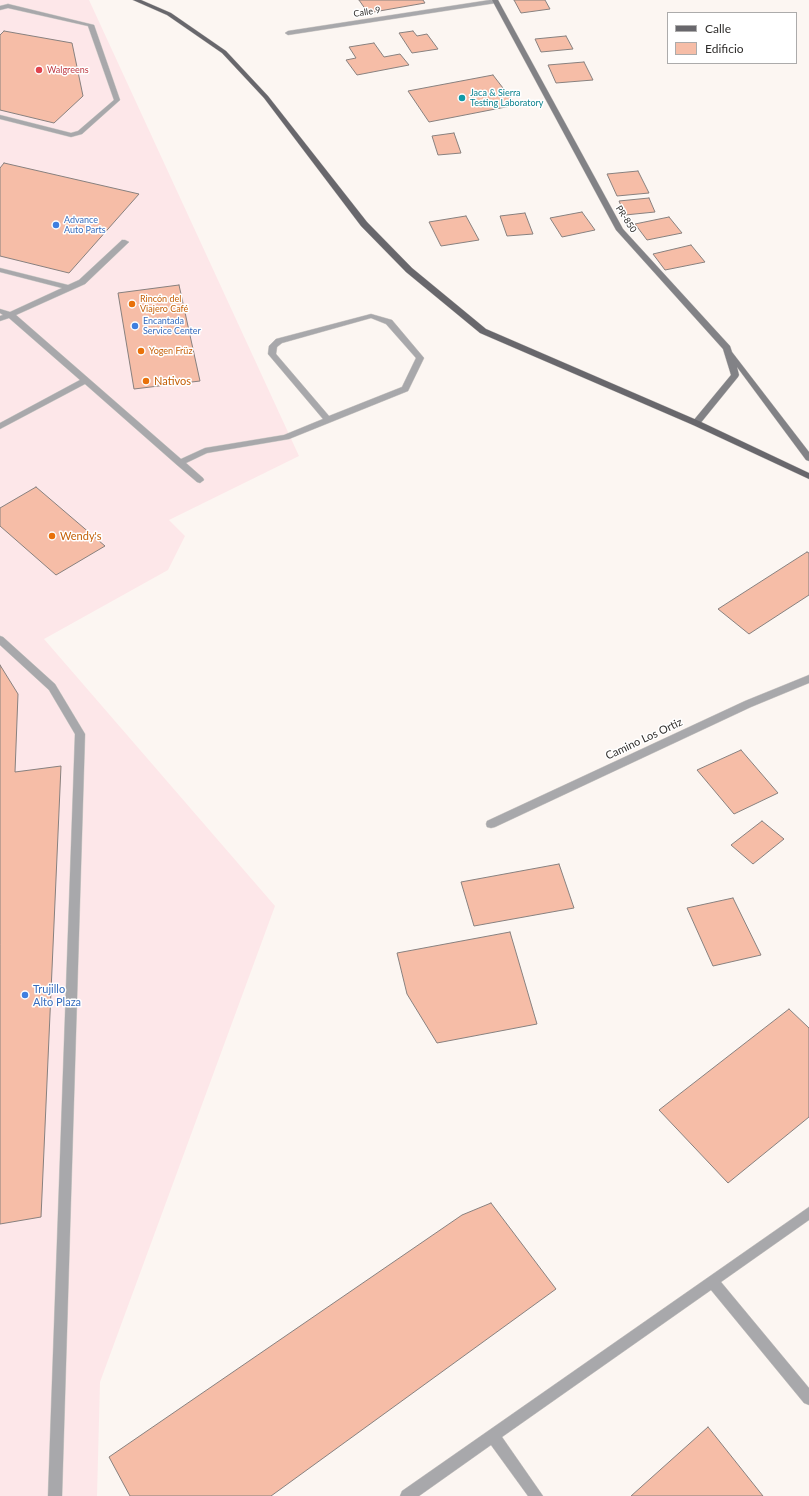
<!DOCTYPE html>
<meta charset="utf-8">
<style>
body{margin:0}
#map{position:relative;width:809px;height:1496px;overflow:hidden;background:#fcf6f2;font-family:Lato,sans-serif}
canvas{display:block}
.legend{position:absolute;left:667px;top:12px;width:130px;height:52px;box-sizing:border-box;background:#fff;border:1px solid #acabab;margin:0;padding:5px 7px;list-style:none;font-size:12px;color:#302e2c}
.legend li{display:flex;align-items:center;gap:8px;height:20px}
.legend b{width:20px;border:1px solid #acabab}
</style>
<div id="map">
<canvas width="809" height="1496"></canvas>
<ul class="legend">
<li><b style="height:5px;background:#68676c"></b>Calle</li>
<li><b style="height:11px;background:#f6bda7"></b>Edificio</li>
</ul>
</div>
<script>
const c = document.querySelector('canvas').getContext('2d');
c.lineJoin = 'round';
function paint(path, color) { c.fillStyle = color; c.fill(path, 'evenodd'); }
const toPath = rows => new Path2D(rows.map(r => 'M' + r).join(''));
function trace(path, color, width, dash) { c.strokeStyle = color; c.lineWidth = width; c.lineCap = dash ? 'butt' : 'round'; c.setLineDash(dash || []); c.stroke(path); }
function label(font, color, halo, rows, align = 'center') {
  c.font = font + ' Lato,sans-serif'; c.lineWidth = 3; c.setLineDash([]); c.textBaseline = 'middle'; c.strokeStyle = halo; c.fillStyle = color; for (const [text, x, y, turn = 0] of rows) {
    c.save(); c.translate(x, y); c.rotate((+turn || 0) * Math.PI / 180); c.textAlign = isNaN(turn) ? turn : align; if (halo) c.strokeText(text, 0, 0); c.fillText(text, 0, 0); c.restore();
  }
}
const commercial = toPath([
 [0,0,89,0,299,456,169,520,185,536,168,570,44,639,275,906,100,1382,97,1496,0,1496]
]);
const building = toPath([
 [359,0,423,0,425,3,368,13,359,0],
 [514,0,545,0,550,9,521,13,514,0],
 [4,31,72,43,83,96,54,123,0,110,0,35,4,31],
 [413,31,417,36,427,34,438,49,412,53,399,33,413,31],
 [566,36,573,49,541,52,535,39,566,36],
 [374,43,384,57,400,54,409,65,357,75,346,60,356,58,349,47,374,43],
 [584,62,593,80,556,83,548,65,584,62],
 [493,75,516,105,429,122,408,91,493,75],
 [454,133,461,153,438,155,432,136,454,133],
 [4,163,139,194,69,273,0,256,0,168,4,163],
 [638,171,649,193,617,196,607,174,638,171],
 [649,198,655,212,625,215,619,201,649,198],
 [582,212,595,230,562,237,550,218,582,212],
 [525,213,533,234,507,236,500,216,525,213],
 [466,216,479,240,441,246,429,222,466,216],
 [669,217,682,233,647,240,635,224,669,217],
 [691,245,705,262,665,270,653,254,691,245],
 [179,285,200,381,134,389,118,293,179,285],
 [36,487,105,546,56,575,0,526,0,508,36,487],
 [807,552,809,553,809,595,749,634,718,609,807,552],
 [0,665,18,694,15,772,61,766,41,1217,0,1224,0,665],
 [741,750,778,793,734,814,697,770,741,750],
 [762,821,784,839,753,864,731,845,762,821],
 [559,864,574,908,474,926,461,882,559,864],
 [733,898,761,955,713,966,687,908,733,898],
 [510,932,537,1024,437,1043,407,994,397,953,510,932],
 [789,1009,809,1028,809,1117,728,1183,659,1110,789,1009],
 [491,1203,556,1289,271,1496,130,1496,109,1457,462,1215,491,1203],
 [708,1427,763,1496,631,1496,708,1427]
]);
const lane = toPath([
 [8,4,94,25,120,100,82,134,71,137,0,119,0,115,71,133,78,131,114,100,88,26,8,8,0,10,0,6,8,4],
 [122,240,125,240,129,242,85,284,16,315,181,459,205,448,284,435,323,419,268,354,269,346,276,339,371,314,392,320,424,358,408,391,289,439,207,453,186,463,203,478,204,480,200,483,197,482,177,465,85,384,0,429,0,423,80,380,9,318,0,321,0,316,3,315,0,313,0,309,10,312,62,288,0,272,0,268,68,285,79,280,122,240],
 [371,318,386,324,416,358,402,387,329,416,276,354,277,347,282,343,371,318],
 [0,636,3,637,55,684,85,734,62,1496,48,1496,75,734,49,690,0,645,0,636],
 [809,1207,809,1220,721,1282,809,1388,809,1405,804,1403,711,1290,502,1437,543,1496,528,1496,491,1445,419,1496,400,1496,402,1491,809,1207]
]);
const street = toPath([
 [490,0,499,1,496,3,288,35,285,33,288,31,490,0],
 [809,675,809,683,751,707,495,827,491,828,487,827,486,824,487,821,745,701,809,675]
]);
const secondary = toPath([
 [492,0,498,0,623,229,730,346,732,352,809,452,809,461,806,460,737,367,739,375,738,377,699,425,693,425,692,423,693,421,731,375,723,349,616,230,492,0]
]);
const primary = toPath([
 [133,0,141,0,171,13,226,51,268,96,367,222,412,268,486,329,699,421,809,473,809,479,693,425,480,333,406,272,361,226,264,98,222,53,167,15,133,0]
]);
const markers = [
 [39,70,4,"#e0444e"],
 [462,98,4,"#0f9aa8"],
 [56,225,4,"#3f7fe0"],
 [132,304,4,"#e8710a"],
 [135,326,4,"#3f7fe0"],
 [141,351,4,"#e8710a"],
 [146,381,4,"#e8710a"],
 [52,536,4,"#e8710a"],
 [25,995,4,"#3f7fe0"]
];
const farStreetnames = [
 ["Calle 9",367,12,-9],
 ["PR-850",626,219,57]
];
const farHealthnames = [
 ["Walgreens",47,70]
];
const farCulturenames = [
 ["Jaca & Sierra",470,93],
 ["Testing Laboratory",470,103]
];
const farShopnames = [
 ["Advance",64,220],
 ["Auto Parts",64,230],
 ["Encantada",143,321],
 ["Service Center",143,331]
];
const farFoodnames = [
 ["Rincón del",140,299],
 ["Viajero Café",140,309],
 ["Yogen Früz",149,351]
];
const foodNames = [
 ["Nativos",154,381],
 ["Wendy's",60,536]
];
const streetNames = [
 ["Camino Los Ortiz",644,739,-25]
];
const shopNames = [
 ["Trujillo",33,989],
 ["Alto Plaza",33,1002]
];
paint(commercial, '#fde7e9');
paint(building, '#f6bda7');
trace(building, '#88817f', 1);
trace(lane, '#d7d2ce', 1);
trace(street, '#d7d2ce', 1);
trace(secondary, '#d7d2ce', 1);
trace(primary, '#d7d2ce', 1);
paint(lane, '#a8a8ab');
paint(street, '#a8a8ab');
paint(secondary, '#828286');
paint(primary, '#68676c');
for (const [x, y, r, color] of markers) { const dot = new Path2D(); dot.arc(x, y, r, 0, 2 * Math.PI); c.fillStyle = color; c.fill(dot); trace(dot, '#fff', 1.5); }
label('9px', '#302e2c', '#fff', farStreetnames);
label('9px', '#be3a42', '#fff', farHealthnames, 'left');
label('9px', '#0d838f', '#fff', farCulturenames, 'left');
label('9px', '#366cbe', '#fff', farShopnames, 'left');
label('9px', '#c56008', '#fff', farFoodnames, 'left');
label('11px', '#c56008', '#fff', foodNames, 'left');
label('11px', '#302e2c', '#fff', streetNames);
label('11px', '#366cbe', '#fff', shopNames, 'left');
</script>
